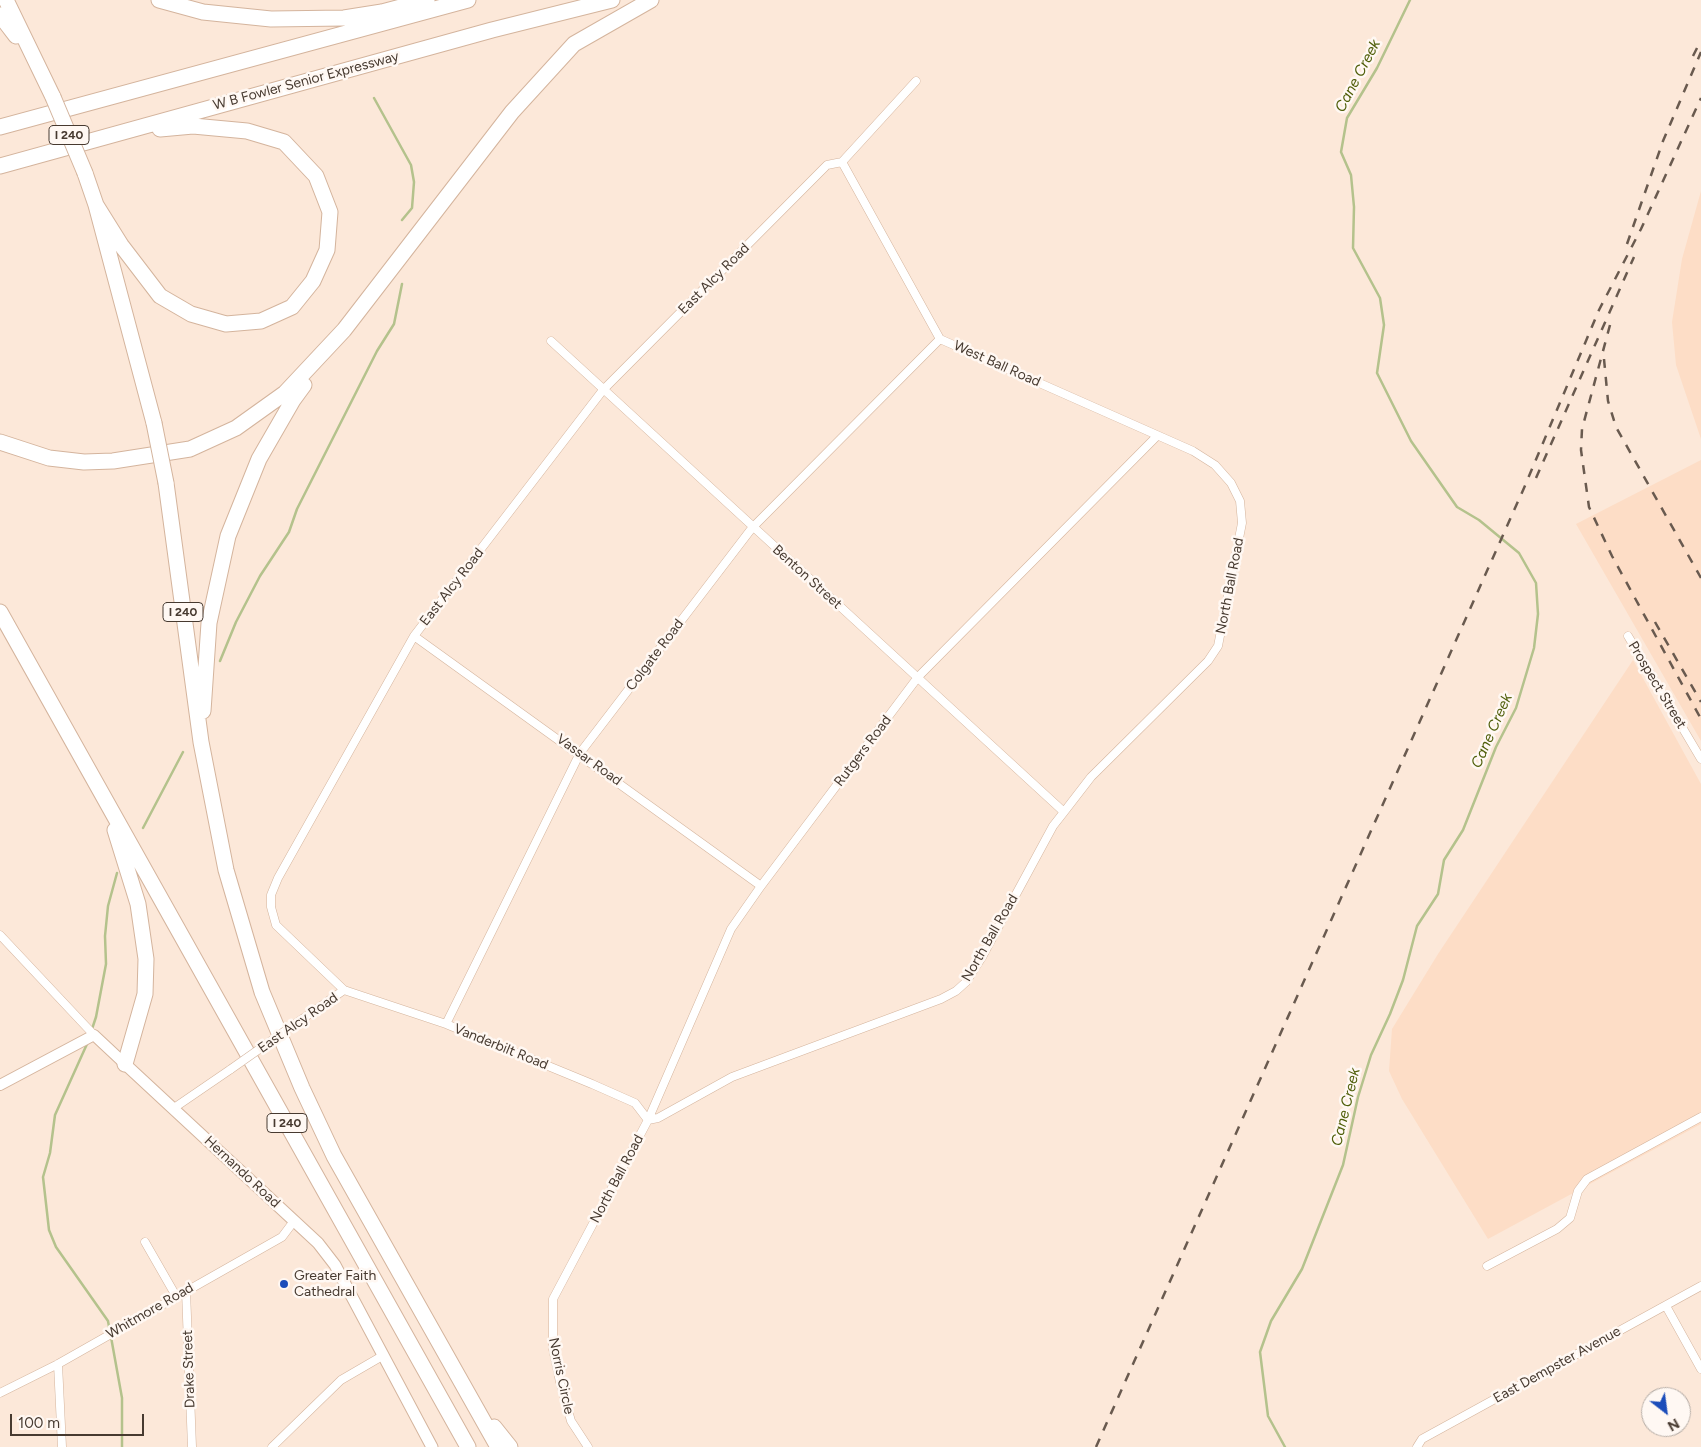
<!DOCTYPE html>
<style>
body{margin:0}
#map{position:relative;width:1701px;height:1447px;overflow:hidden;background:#fce8d9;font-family:Figtree,sans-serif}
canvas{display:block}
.north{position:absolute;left:1641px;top:1387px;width:50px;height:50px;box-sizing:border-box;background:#fff8f3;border:1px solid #b5aca5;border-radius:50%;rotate:150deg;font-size:14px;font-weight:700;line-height:20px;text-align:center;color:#473a30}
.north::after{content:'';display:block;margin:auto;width:18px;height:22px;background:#1c4dba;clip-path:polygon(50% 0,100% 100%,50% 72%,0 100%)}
.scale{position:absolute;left:10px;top:1414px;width:134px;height:22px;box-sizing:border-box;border:2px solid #473a30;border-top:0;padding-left:6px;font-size:15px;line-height:18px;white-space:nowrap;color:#473a30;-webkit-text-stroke:4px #fff8f3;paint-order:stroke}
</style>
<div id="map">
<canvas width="1701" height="1447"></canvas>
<div class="north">N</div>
<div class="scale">100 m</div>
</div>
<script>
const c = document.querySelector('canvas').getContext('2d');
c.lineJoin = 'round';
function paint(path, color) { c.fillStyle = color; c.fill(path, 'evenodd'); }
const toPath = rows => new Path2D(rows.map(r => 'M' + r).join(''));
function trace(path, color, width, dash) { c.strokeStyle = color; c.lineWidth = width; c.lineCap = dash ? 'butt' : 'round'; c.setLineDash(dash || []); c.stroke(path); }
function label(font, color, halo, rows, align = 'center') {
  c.font = font + ' Figtree,sans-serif'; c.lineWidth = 5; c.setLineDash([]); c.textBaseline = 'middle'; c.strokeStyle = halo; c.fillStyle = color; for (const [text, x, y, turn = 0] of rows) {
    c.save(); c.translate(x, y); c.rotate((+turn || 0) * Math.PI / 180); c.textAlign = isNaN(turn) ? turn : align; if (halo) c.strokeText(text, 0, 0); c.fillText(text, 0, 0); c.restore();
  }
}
const built = toPath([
 [1701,191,1701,439,1676,365,1672,322,1682,259],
 [1701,460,1701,741,1576,524],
 [1633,660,1701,784,1701,1124,1488,1239,1402,1099,1389,1071,1392,1029,1438,954]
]);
const stream = toPath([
 [374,98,411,165,414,182,412,208,402,220],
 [220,661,236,622,260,576,289,532,297,509,377,351,394,324,402,284],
 [143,828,183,752],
 [92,1029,96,1017,106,964,105,936,108,906,117,873],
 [87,1044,55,1115,50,1153,43,1177,49,1230,56,1247,108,1321,110,1332],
 [111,1337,122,1398,122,1447],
 [1285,1447,1268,1416,1260,1352,1271,1321,1302,1269,1343,1165,1358,1097,1371,1055,1390,1014,1403,980,1417,926,1438,894,1444,860,1463,830,1496,747,1516,708,1534,648,1538,614,1536,583,1519,553,1479,520,1457,507,1411,441,1377,373,1384,325,1380,298,1353,248,1354,207,1351,175,1341,152,1347,118,1377,68,1410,0]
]);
const minor = toPath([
 [551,341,1064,812],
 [414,636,761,886],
 [1628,636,1701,759],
 [0,935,94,1035],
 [295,1024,344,990],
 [446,1024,580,753,752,528,940,339],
 [174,1108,231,1069],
 [648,1120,635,1103,592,1084,446,1024,344,990,276,925,271,907,271,895,278,878,414,636,603,390,827,165,842,162,916,81],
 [648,1120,731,929,761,886,918,677,1157,436],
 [145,1242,176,1296],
 [1487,1266,1557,1229,1570,1218,1578,1191,1587,1179,1701,1117],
 [186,1291,192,1447],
 [1666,1306,1701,1369],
 [58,1364,62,1447],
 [0,1393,58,1364,282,1237,294,1221],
 [272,1447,341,1380,384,1355],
 [588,1447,571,1421,560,1382,553,1349,553,1299,648,1120,658,1118,732,1077,941,999,956,991,966,982,982,957,1053,826,1064,812,1091,777,1208,661,1218,646,1242,523,1240,501,1231,483,1215,465,1193,451,940,339,842,162],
 [1417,1447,1422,1439,1701,1286]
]);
const tertiary = toPath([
 [0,1085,94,1035,125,1064]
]);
const secondary = toPath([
 [125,1064,318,1243,335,1265,432,1447]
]);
const motorway = toPath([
 [6,0,53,97],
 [159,0,203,12,271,19,344,18,382,12,427,0],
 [0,15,16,36],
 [0,127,468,0],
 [0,166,492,30,612,0],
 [85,173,96,205,154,423],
 [96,205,121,245,160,296,191,314,226,324,261,321,292,307,313,281,327,250,330,212,316,176,284,142,247,131,193,126,160,129],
 [0,442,49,458,84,462,113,461,190,449,236,428,285,393,344,330,512,112,574,44,651,0],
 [166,483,201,742,226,870,262,992,302,1088,334,1156,498,1447],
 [0,612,468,1447],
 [203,711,209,623,228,536,259,459,293,400,304,385],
 [115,830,138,904,146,959,145,994,125,1064],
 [494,1427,510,1447]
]);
const rail = toPath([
 [1693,56,1701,40],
 [1627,244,1663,141,1701,52],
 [1610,325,1582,429,1581,450,1589,507,1612,556,1701,719],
 [1604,359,1608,401,1616,427,1701,578],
 [1536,478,1634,257],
 [1655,622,1701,702],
 [1096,1447,1524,488,1599,310,1641,229,1701,98]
]);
const minorBridge = toPath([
 [231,1069,295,1024]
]);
const motorwayBridge = toPath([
 [53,97,85,173],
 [154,423,166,483]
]);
const markers = [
 [284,1284,5,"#1c4dba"]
];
const shields = [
 [69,135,40],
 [183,612,40],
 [287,1123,40]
];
const shieldNames = [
 ["I 240",69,135],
 ["I 240",183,612],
 ["I 240",287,1123]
];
const streetNames = [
 ["W B Fowler Senior Expressway",306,81,-15],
 ["East Alcy Road",714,279,-45],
 ["West Ball Road",997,364,24],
 ["Benton Street",807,577,42],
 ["North Ball Road",1230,586,-79],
 ["East Alcy Road",452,587,-52],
 ["Colgate Road",655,655,-53],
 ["Prospect Street",1657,685,59],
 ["Rutgers Road",863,751,-53],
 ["Vassar Road",589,760,36],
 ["North Ball Road",990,938,-60],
 ["East Alcy Road",298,1023,-35],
 ["Vanderbilt Road",501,1047,22],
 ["Hernando Road",242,1172,43],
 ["North Ball Road",617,1179,-62],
 ["Whitmore Road",150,1311,-30],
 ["East Dempster Avenue",1557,1365,-29],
 ["Drake Street",189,1369,-92],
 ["Norris Circle",561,1376,78]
];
const poiNames = [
 ["Greater Faith",294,1276],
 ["Cathedral",294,1292]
];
const waterNames = [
 ["Cane Creek",1358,76,-62],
 ["Cane Creek",1492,731,-66],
 ["Cane Creek",1346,1107,-76]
];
paint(built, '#fdddc6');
trace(stream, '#b4c28c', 2.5);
trace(minor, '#d4b49d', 9);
trace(tertiary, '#d4b49d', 12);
trace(secondary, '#d4b49d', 13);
trace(motorway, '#d4b49d', 17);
trace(minor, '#fff', 8);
trace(tertiary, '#fff', 10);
trace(secondary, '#fff', 11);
trace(motorway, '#fff', 15);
trace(rail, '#695a4f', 2.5, [9, 9]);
trace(minorBridge, '#d4b49d', 9, []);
trace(motorwayBridge, '#d4b49d', 17, []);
trace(minorBridge, '#fff', 8);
trace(motorwayBridge, '#fff', 15);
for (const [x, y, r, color] of markers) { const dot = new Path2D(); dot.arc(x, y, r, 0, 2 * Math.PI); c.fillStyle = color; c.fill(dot); trace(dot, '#fff8f3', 2); }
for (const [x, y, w] of shields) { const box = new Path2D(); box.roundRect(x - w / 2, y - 9.5, w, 19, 4); c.fillStyle = '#fff8f3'; c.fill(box); trace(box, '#473a30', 1); }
label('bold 12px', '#473a30', null, shieldNames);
label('14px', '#473a30', '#fff8f3', streetNames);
label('14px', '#473a30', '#fff8f3', poiNames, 'left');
label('italic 15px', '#505f0a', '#fff8f3', waterNames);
</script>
